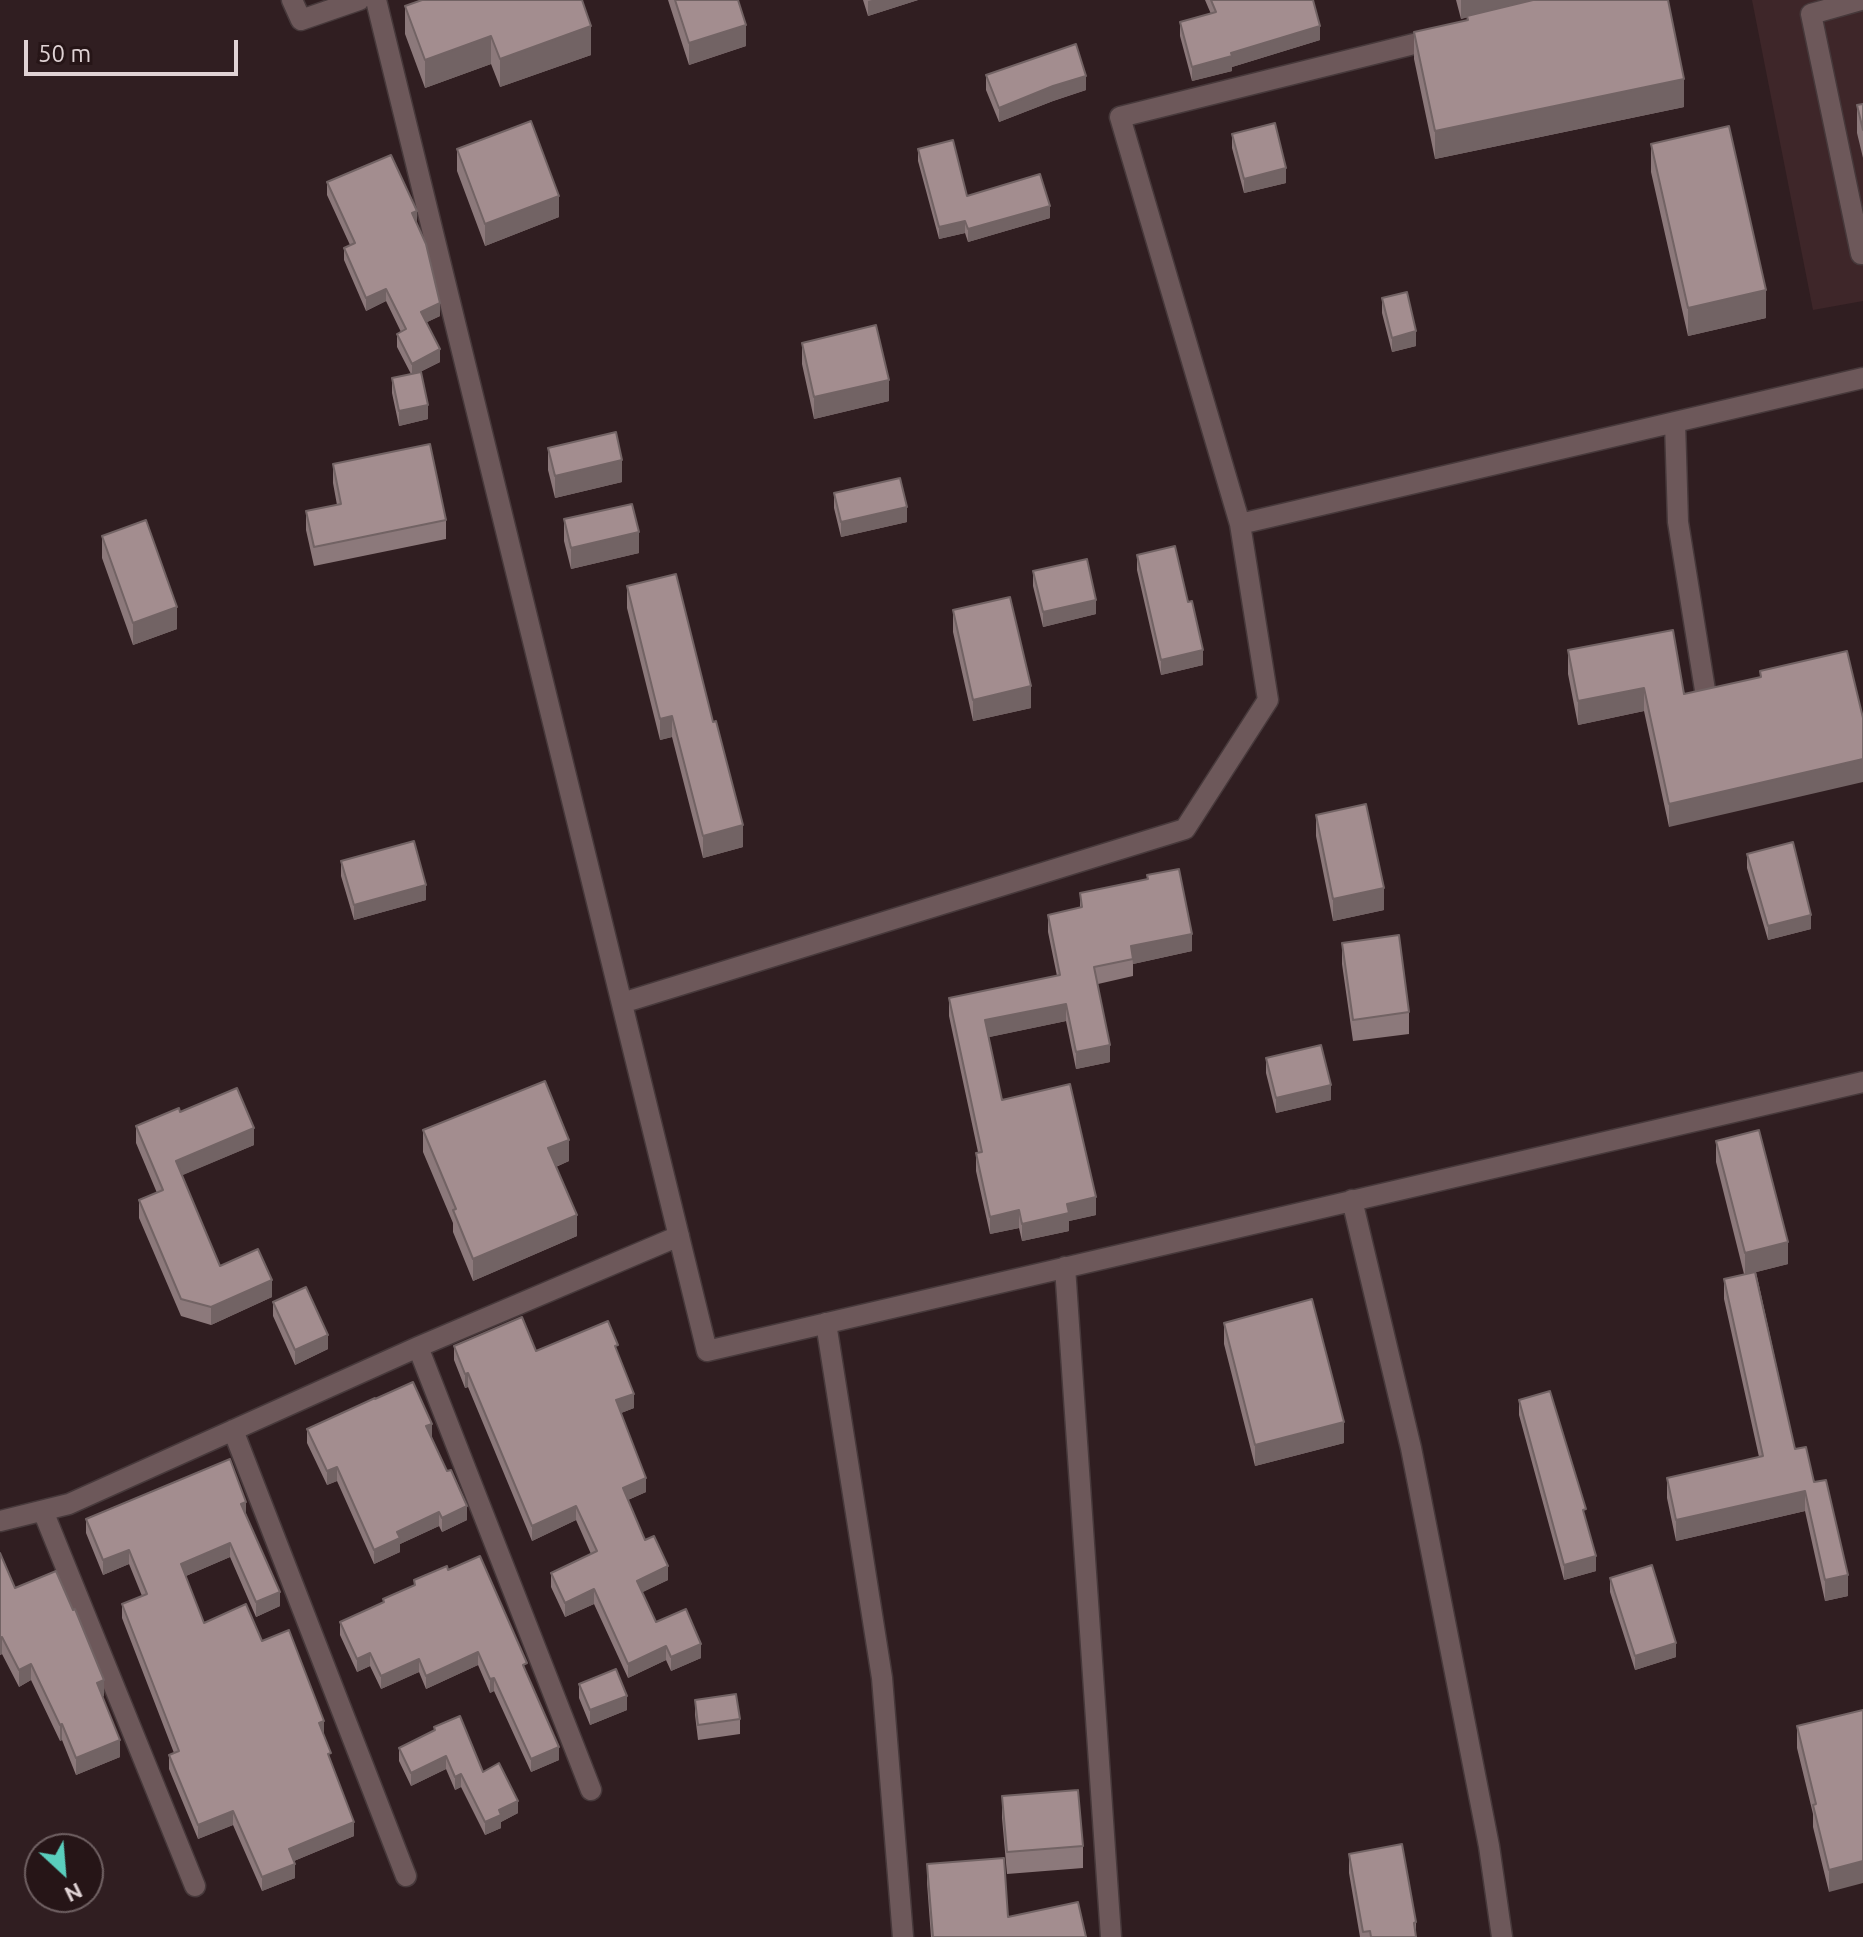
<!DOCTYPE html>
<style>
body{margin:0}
#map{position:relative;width:1863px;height:1937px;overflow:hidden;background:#301e21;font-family:Ubuntu,sans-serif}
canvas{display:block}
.north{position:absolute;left:24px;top:1833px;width:80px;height:80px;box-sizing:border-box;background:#261517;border:2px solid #706163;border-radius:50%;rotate:154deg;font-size:22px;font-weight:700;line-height:32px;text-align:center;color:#e0d3d5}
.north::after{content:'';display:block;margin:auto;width:28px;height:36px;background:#5acebd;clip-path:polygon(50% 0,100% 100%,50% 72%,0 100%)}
.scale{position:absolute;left:24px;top:40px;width:214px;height:36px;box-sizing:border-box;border:4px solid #e0d3d5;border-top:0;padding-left:10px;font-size:24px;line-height:28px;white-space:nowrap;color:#e0d3d5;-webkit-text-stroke:6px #261517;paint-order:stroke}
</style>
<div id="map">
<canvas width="1863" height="1937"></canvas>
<div class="north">N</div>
<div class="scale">50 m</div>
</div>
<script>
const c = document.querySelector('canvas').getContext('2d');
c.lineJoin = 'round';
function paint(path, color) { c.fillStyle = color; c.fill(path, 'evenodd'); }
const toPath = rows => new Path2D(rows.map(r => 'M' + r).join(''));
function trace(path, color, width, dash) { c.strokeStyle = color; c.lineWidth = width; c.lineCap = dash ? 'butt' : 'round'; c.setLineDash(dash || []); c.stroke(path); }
const built = toPath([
 [1752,0,1863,0,1863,301,1813,310]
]);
const minor = toPath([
 [292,0,301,20,359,0],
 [376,0,707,1351,1863,1082],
 [1861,0,1811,14,1861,254,1863,254],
 [1438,38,1120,117,1240,524,1863,378],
 [1675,422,1678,522,1705,690],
 [622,1003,1185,829,1268,700,1240,524],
 [1352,1200,1411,1448,1489,1846,1502,1937],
 [1065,1267,1111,1937],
 [826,1323,882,1678,903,1937],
 [418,1347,591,1790],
 [233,1430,406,1876],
 [43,1511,195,1886],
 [0,1521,69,1504,418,1347,679,1236]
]);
const wall = toPath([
 [668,0,738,0,746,46,689,65],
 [863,0,918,0,868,16],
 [1205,0,1313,0,1320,40,1232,67,1232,71,1192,81,1180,36,1180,22,1211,14],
 [1456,0,1668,0,1684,107,1435,159,1414,59,1414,32,1467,21,1467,17,1461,19],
 [405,6,591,55,500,87,491,64,425,88,405,34],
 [986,75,1086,90,1053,101,999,122,986,90],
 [1863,104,1863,158,1857,133,1857,105],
 [1232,134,1286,183,1244,193,1232,148],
 [1651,144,1766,318,1688,336,1651,172],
 [457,149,559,217,485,246,457,171],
 [918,149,967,196,1050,218,968,242,965,233,939,239,918,161],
 [327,182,417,224,440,316,427,322,440,362,420,372,428,419,399,426,392,393,392,378,411,374,397,347,397,334,401,332,386,301,366,311,344,260,344,248,350,245,327,195],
 [1382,298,1416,346,1392,352,1382,313],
 [802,343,889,401,814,419,802,364],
 [548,448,622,482,555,498,548,470],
 [333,464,446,520,446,539,314,566,306,530,306,511,337,505,333,483],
 [834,493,907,522,841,537,834,508],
 [564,519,639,553,571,569,564,541],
 [102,536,177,629,133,645,102,558],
 [1137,555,1188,602,1203,665,1161,675,1137,570],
 [1033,571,1096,614,1043,627,1033,586],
 [627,586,713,722,743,847,703,858,672,737,660,740,627,608],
 [953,610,1031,708,973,721,953,632],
 [1568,650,1684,694,1760,677,1760,671,1847,651,1669,827,1644,711,1578,725,1568,674],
 [1316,815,1384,910,1333,921,1316,836],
 [1747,854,1811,929,1768,940,1747,868],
 [341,861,426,900,354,920,341,876],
 [1147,875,1192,951,1133,964,1133,976,1098,984,1110,1062,1076,1069,1066,1021,989,1037,1002,1100,1096,1215,1069,1221,1069,1231,1022,1241,1019,1228,990,1234,976,1171,976,1153,978,1152,949,1016,949,998,1057,976,1048,932,1048,915,1080,908,1080,893,1147,879],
 [1342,943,1409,1012,1409,1034,1353,1041,1342,964],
 [1266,1058,1331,1100,1276,1113,1266,1073],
 [136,1126,254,1145,182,1175,220,1266,272,1297,211,1325,181,1316,139,1218,139,1200,157,1193,136,1143],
 [423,1130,569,1161,556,1167,577,1236,473,1281,453,1232,453,1223,423,1152],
 [1716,1141,1788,1264,1756,1272,1795,1449,1814,1482,1848,1596,1825,1601,1805,1511,1676,1541,1667,1498,1667,1478,1759,1457,1724,1299,1724,1279,1744,1274,1716,1162],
 [273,1302,328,1349,295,1365,273,1316],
 [1224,1323,1344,1443,1255,1466,1224,1344],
 [454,1346,536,1351,618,1353,634,1408,621,1413,646,1492,628,1500,645,1540,668,1580,642,1592,656,1622,701,1658,671,1671,666,1660,628,1678,594,1604,565,1617,551,1587,551,1573,591,1554,576,1520,532,1541,468,1387,465,1388,454,1360],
 [1519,1400,1586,1521,1596,1571,1564,1580,1519,1415],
 [307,1429,432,1438,467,1520,442,1532,439,1526,400,1544,400,1552,374,1564,337,1481,327,1485,307,1443],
 [246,1514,280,1606,256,1617,230,1557,186,1576,204,1623,262,1641,324,1735,331,1763,354,1836,294,1861,295,1878,262,1891,233,1825,198,1839,169,1769,169,1755,174,1753,122,1618,122,1604,142,1596,129,1564,103,1575,86,1533,86,1519],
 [0,1553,15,1588,104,1696,102,1697,120,1757,76,1775,62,1740,60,1741,31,1680,19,1687,2,1654,0,1655],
 [448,1570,527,1676,559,1760,531,1772,494,1691,490,1693,478,1665,426,1689,419,1672,381,1689,370,1666,357,1672,340,1635,340,1622,383,1603,383,1599,414,1586,414,1580],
 [1610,1578,1676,1657,1635,1670,1610,1592],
 [579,1684,627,1710,590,1725,579,1698],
 [695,1700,740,1719,740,1734,698,1740,695,1715],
 [1863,1710,1829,1892,1813,1827,1813,1814,1797,1748,1797,1726],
 [434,1727,483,1772,518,1813,501,1822,501,1828,485,1835,461,1787,455,1790,446,1769,411,1786,399,1761,399,1748,434,1731],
 [1002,1796,1083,1846,1083,1868,1007,1874,1002,1818],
 [1349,1854,1416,1922,1416,1937,1360,1937,1349,1873],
 [927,1864,1008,1917,1086,1937,931,1937,927,1883]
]);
const shadedWall = toPath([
 [872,0,918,0,868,16,868,1],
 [1461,0,1537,0,1461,19],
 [746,25,746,46,689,65,689,43],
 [591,26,591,55,500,87,500,59],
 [1320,26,1320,40,1232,67,1232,71,1192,81,1192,67,1231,53],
 [491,36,491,64,425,88,425,60],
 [1086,76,1086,90,1053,101,999,122,999,108,1053,86],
 [1684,79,1684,107,1435,159,1435,131],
 [1286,168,1286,183,1244,193,1244,179],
 [559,196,559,217,485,246,485,224],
 [1050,206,1050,218,968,242,968,229],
 [417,211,417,224,412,213],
 [965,221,965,233,939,239,939,227],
 [386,289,386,301,366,311,366,298],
 [1766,290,1766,318,1688,336,1688,308],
 [440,303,440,316,421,325,421,312],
 [1416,331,1416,346,1392,352,1392,338],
 [440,349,440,362,412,376,412,364],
 [889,380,889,401,814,419,814,397],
 [428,405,428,419,399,426,399,411],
 [622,460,622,482,555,498,555,476],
 [907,507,907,522,841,537,841,522],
 [639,532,639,553,571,569,571,548],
 [1096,600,1096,614,1043,627,1043,612],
 [177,607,177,629,133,645,133,623],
 [1203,650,1203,665,1161,675,1161,660],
 [1031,686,1031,708,973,721,973,700],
 [1644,688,1644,711,1578,725,1578,701],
 [672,716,672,737,660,740,660,719],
 [1863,759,1863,782,1669,827,1669,804],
 [743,825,743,847,703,858,703,836],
 [426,885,426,900,354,920,354,905],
 [1384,888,1384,910,1333,921,1333,899],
 [1811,915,1811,929,1768,940,1768,926],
 [1192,934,1192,951,1133,964,1131,946],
 [1066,1004,1066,1021,985,1038,985,1020],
 [1110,1045,1110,1062,1076,1069,1076,1052],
 [1331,1085,1331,1100,1276,1113,1276,1098],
 [254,1128,254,1145,176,1178,176,1161],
 [569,1140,569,1161,548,1170,548,1148],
 [1096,1197,1096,1215,1069,1221,1069,1231,1022,1241,1022,1224,1067,1204],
 [1019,1210,1019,1228,990,1234,990,1217],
 [577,1215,577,1236,473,1281,473,1259],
 [1788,1242,1788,1264,1745,1275,1745,1253],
 [272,1280,272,1297,211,1325,211,1307],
 [328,1335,328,1349,295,1365,295,1350],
 [468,1373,468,1387,465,1388,465,1374],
 [634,1394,634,1408,616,1415,616,1400],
 [1344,1422,1344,1443,1255,1466,1255,1445],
 [432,1424,432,1438,426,1440,426,1426],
 [337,1467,337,1481,327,1485,327,1471],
 [646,1478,646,1492,623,1502,623,1488],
 [1805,1491,1805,1511,1676,1541,1676,1520],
 [246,1502,246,1516,241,1504],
 [467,1506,467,1520,442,1532,442,1518],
 [576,1506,576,1520,532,1541,532,1526],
 [439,1512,439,1526,400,1544,400,1552,374,1564,374,1550,397,1532],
 [230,1543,230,1557,181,1578,181,1564],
 [129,1550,129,1564,103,1575,103,1560],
 [1596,1556,1596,1571,1564,1580,1564,1565],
 [668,1566,668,1580,637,1595,637,1581],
 [1848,1575,1848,1596,1825,1601,1825,1580],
 [594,1589,594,1604,565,1617,565,1603],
 [280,1592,280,1606,256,1617,256,1602],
 [2,1637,2,1654,0,1655,0,1638],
 [1676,1643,1676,1657,1635,1670,1635,1656],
 [701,1644,701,1658,671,1671,671,1657],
 [666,1646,666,1660,628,1678,628,1664],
 [478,1652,478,1665,426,1689,426,1676],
 [370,1653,370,1666,357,1672,357,1659],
 [419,1659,419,1672,381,1689,381,1676],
 [31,1664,31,1680,19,1687,19,1670],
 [494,1678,494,1691,490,1693,490,1679],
 [104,1680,104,1696,97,1699,97,1683],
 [627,1696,627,1710,590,1725,590,1710],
 [324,1721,324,1735,319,1723],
 [62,1724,62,1740,60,1741,60,1725],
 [120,1740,120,1757,76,1775,76,1758],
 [559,1747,559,1760,531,1772,531,1759],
 [446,1756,446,1769,411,1786,411,1773],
 [461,1774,461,1787,455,1790,455,1777],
 [518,1801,518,1813,501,1822,501,1828,485,1835,485,1822,499,1810],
 [233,1811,233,1825,198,1839,198,1825],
 [354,1822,354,1836,289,1863,289,1849],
 [1863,1861,1863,1883,1829,1892,1829,1870],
 [295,1864,295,1878,262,1891,262,1877]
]);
const building = toPath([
 [422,0,582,0,591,26,500,59,491,36,425,60,405,6,422,0],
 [675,0,738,0,746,25,689,43,675,0],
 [1211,0,1313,0,1320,26,1231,53,1232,56,1192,67,1180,22,1216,12,1211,0],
 [1533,0,1668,0,1684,79,1435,131,1414,32,1468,20,1467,16,1533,0],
 [1076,44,1086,76,1053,86,999,108,986,75,1076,44],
 [1863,104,1863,130,1857,105,1863,104],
 [531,121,559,196,485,224,457,149,531,121],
 [1275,123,1286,168,1244,179,1232,134,1275,123],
 [1729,126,1766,290,1688,308,1651,144,1729,126],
 [953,140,967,196,1040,174,1050,206,968,229,965,221,939,227,918,149,953,140],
 [391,155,417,211,412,213,426,244,440,303,421,312,440,349,412,364,397,334,406,329,386,289,366,298,344,248,355,243,327,182,391,155],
 [1407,292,1416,331,1392,338,1382,298,1407,292],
 [876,325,889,380,814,397,802,343,876,325],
 [421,372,428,405,399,411,392,378,421,372],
 [616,432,622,460,555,476,548,448,616,432],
 [430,444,446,520,314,547,306,511,341,504,333,464,430,444],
 [900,478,907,507,841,522,834,493,900,478],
 [632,504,639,532,571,548,564,519,632,504],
 [146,520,177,607,133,623,102,536,146,520],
 [1175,546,1188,602,1192,601,1203,650,1161,660,1137,555,1175,546],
 [1087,559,1096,600,1043,612,1033,571,1087,559],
 [676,574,713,722,716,721,743,825,703,836,672,716,660,719,627,586,676,574],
 [1010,597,1031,686,973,700,953,610,1010,597],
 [1673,630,1684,694,1761,677,1760,671,1847,651,1863,718,1863,759,1669,804,1644,688,1578,701,1568,650,1673,630],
 [1366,804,1384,888,1333,899,1316,815,1366,804],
 [414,841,426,885,354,905,341,861,414,841],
 [1793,842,1811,915,1768,926,1747,854,1793,842],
 [1179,869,1192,934,1131,946,1133,959,1094,967,1110,1045,1076,1052,1066,1004,985,1020,1002,1100,1070,1084,1096,1197,1067,1204,1069,1213,1022,1224,1019,1210,990,1217,976,1153,982,1152,949,998,1060,975,1048,915,1082,907,1080,893,1148,879,1147,875,1179,869],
 [1399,935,1409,1012,1353,1020,1342,943,1399,935],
 [1321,1045,1331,1085,1276,1098,1266,1058,1321,1045],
 [545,1081,569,1140,548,1148,577,1215,473,1259,453,1210,456,1209,423,1130,545,1081],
 [237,1088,254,1128,176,1161,220,1266,258,1249,272,1280,211,1307,181,1299,139,1200,163,1190,136,1126,179,1108,180,1112,237,1088],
 [1759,1130,1788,1242,1745,1253,1716,1141,1759,1130],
 [1755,1272,1795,1449,1806,1447,1814,1482,1826,1480,1848,1575,1825,1580,1805,1491,1676,1520,1667,1478,1763,1456,1724,1279,1755,1272],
 [306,1287,328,1335,295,1350,273,1302,306,1287],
 [1312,1299,1344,1422,1255,1445,1224,1323,1312,1299],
 [522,1317,536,1351,608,1321,618,1345,615,1346,634,1394,616,1400,646,1478,623,1488,645,1540,654,1536,668,1566,637,1581,656,1622,686,1609,701,1644,671,1657,666,1646,628,1664,594,1589,565,1603,551,1573,597,1551,576,1506,532,1526,468,1373,465,1374,454,1346,522,1317],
 [413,1382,432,1424,426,1426,447,1471,451,1470,467,1506,442,1518,439,1512,397,1532,400,1538,374,1550,337,1467,327,1471,307,1429,375,1398,375,1399,413,1382],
 [1550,1391,1586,1509,1583,1510,1596,1556,1564,1565,1519,1400,1550,1391],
 [230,1459,246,1502,241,1504,280,1592,256,1602,230,1543,181,1564,204,1623,246,1604,262,1641,289,1630,324,1721,319,1723,331,1753,328,1754,354,1822,289,1849,295,1864,262,1877,233,1811,198,1825,169,1755,179,1751,122,1604,147,1594,129,1550,103,1560,86,1519,230,1459],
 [0,1553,15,1588,56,1571,73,1610,75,1609,104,1680,97,1683,120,1740,76,1758,62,1724,60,1725,31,1664,19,1670,2,1637,0,1638,0,1553],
 [480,1556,527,1663,523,1665,559,1747,531,1759,494,1678,490,1679,478,1652,426,1676,419,1659,381,1676,370,1653,357,1659,340,1622,384,1602,383,1599,415,1585,414,1580,447,1566,448,1570,480,1556],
 [1652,1565,1676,1643,1635,1656,1610,1578,1652,1565],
 [616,1669,627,1696,590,1710,579,1684,616,1669],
 [736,1694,740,1719,698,1725,695,1700,736,1694],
 [1863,1710,1863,1861,1829,1870,1813,1805,1816,1804,1797,1726,1863,1710],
 [460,1716,483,1772,499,1763,518,1801,499,1810,501,1815,485,1822,461,1774,455,1777,446,1756,411,1773,399,1748,435,1730,434,1727,460,1716],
 [1078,1790,1083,1846,1007,1852,1002,1796,1078,1790],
 [1402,1844,1416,1922,1414,1923,1416,1937,1371,1937,1370,1931,1363,1932,1349,1854,1402,1844],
 [1004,1858,1008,1917,1078,1902,1086,1937,933,1937,927,1864,1004,1858]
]);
paint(built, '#3e2629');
trace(minor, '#47393b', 23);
trace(minor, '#6d585a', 20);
paint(wall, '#8c797b');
paint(shadedWall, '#726364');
paint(building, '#a38d8f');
trace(building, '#726364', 2);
</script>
